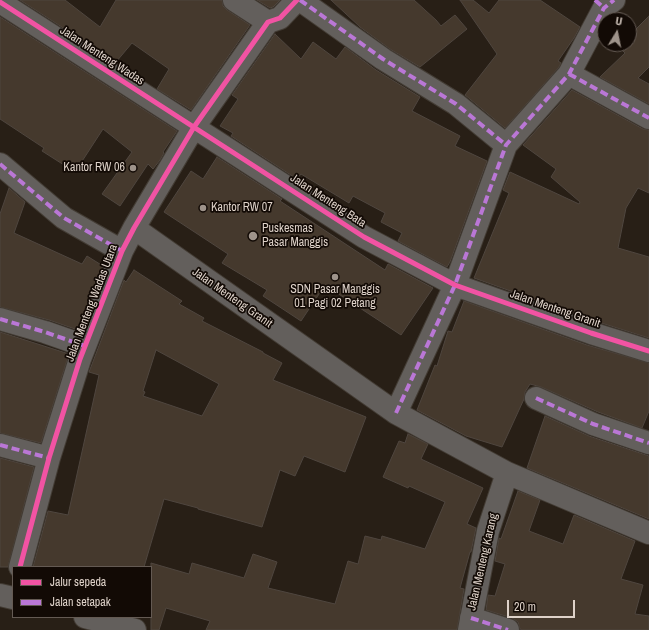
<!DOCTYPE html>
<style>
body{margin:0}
#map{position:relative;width:649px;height:630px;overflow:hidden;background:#281f16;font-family:"Archivo Narrow",sans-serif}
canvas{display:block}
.legend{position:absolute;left:12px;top:566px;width:140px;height:52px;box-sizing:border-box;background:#120a05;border:1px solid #645a53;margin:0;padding:5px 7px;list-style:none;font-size:12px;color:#ded2c9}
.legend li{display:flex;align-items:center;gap:8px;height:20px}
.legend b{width:20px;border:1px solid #645a53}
.north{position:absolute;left:597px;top:12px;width:40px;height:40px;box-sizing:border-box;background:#120a05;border:1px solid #645a53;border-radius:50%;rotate:10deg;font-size:11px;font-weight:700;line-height:16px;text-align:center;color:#ded2c9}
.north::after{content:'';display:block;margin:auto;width:14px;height:18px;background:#9e938a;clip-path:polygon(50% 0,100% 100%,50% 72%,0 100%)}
.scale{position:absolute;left:507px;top:600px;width:68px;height:18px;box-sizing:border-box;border:2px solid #ded2c9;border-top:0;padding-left:5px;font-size:12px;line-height:14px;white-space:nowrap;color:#ded2c9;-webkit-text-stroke:3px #120a05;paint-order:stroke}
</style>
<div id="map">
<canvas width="649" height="630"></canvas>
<ul class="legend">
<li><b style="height:5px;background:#f153a3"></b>Jalur sepeda</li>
<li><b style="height:5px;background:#ba77d6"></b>Jalan setapak</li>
</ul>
<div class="north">U</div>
<div class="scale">20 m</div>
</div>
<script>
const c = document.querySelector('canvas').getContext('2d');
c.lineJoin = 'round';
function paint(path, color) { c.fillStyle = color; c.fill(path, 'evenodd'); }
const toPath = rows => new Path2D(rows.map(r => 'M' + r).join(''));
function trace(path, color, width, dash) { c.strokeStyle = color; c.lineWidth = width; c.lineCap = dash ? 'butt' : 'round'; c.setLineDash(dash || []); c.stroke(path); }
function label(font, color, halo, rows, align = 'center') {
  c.font = font + ' "Archivo Narrow",sans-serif'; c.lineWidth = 3.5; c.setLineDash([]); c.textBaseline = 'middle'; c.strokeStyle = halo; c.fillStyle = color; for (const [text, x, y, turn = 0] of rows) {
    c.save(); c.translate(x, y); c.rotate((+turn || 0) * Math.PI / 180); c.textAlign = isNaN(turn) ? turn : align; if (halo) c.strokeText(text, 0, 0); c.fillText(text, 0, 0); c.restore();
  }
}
const building = toPath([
 [20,0,65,0,100,27,116,0,222,0,223,6,227,10,250,25,191,110,157,89,169,69,132,43,116,62,20,0],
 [257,0,280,0,273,7,270,8,257,0],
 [331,0,414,0,436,20,441,26,455,15,467,29,420,67,390,49,360,27,331,0],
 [460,0,473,0,489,13,499,0,540,0,580,27,574,38,558,61,561,63,559,67,505,128,465,95,497,54,460,0],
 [649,16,649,67,638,78,649,84,649,104,600,77,625,53,619,47,622,44,629,44,629,36,649,16],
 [0,17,177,131,163,152,164,153,160,160,153,169,148,164,120,206,102,194,132,152,103,129,75,172,42,151,44,148,0,119,0,17],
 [275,34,301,59,313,42,336,59,345,47,376,70,420,97,412,111,460,136,455,146,487,161,450,262,447,267,398,241,402,233,381,222,385,213,353,196,349,203,301,174,297,179,231,136,233,133,220,126,238,99,232,95,275,34],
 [572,90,643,129,649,130,649,193,638,188,626,208,618,248,649,257,649,338,595,321,474,278,509,193,503,190,510,172,579,204,580,202,551,177,556,169,523,145,572,90],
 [217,157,282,199,280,201,385,270,388,264,433,288,401,335,325,285,301,321,263,296,267,290,222,263,228,254,164,212,191,171,203,179,217,157],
 [9,188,25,202,14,233,82,264,87,256,103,266,78,330,49,320,0,307,0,214,9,188],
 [134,270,182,301,179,304,204,318,202,321,263,352,263,353,282,363,273,380,366,417,345,472,304,456,295,476,280,470,262,527,198,509,198,508,164,499,144,567,33,567,48,511,68,515,99,375,89,372,124,280,126,282,134,270],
 [156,350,219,384,202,416,143,396,145,392,143,391,156,350],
 [464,301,587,345,649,363,649,411,642,428,598,412,541,387,530,384,525,392,524,399,502,447,466,436,417,410,435,365,437,366,448,331,452,332,464,301],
 [0,332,69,354,41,443,0,433,0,332],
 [545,416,589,436,649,456,649,519,527,468,545,416],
 [408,434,428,444,421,459,483,488,467,524,476,528,471,552,470,552,460,588,464,589,457,630,206,630,210,621,166,608,159,630,151,630,151,563,189,574,192,563,244,578,253,554,277,562,268,588,335,604,348,561,358,564,365,536,381,540,382,536,425,549,445,502,409,486,408,488,383,477,399,441,405,443,408,434],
 [0,458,34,467,8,567,0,567,0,458],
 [518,491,540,500,529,531,563,544,574,515,635,541,621,579,643,585,635,614,649,616,649,630,522,630,520,629,518,622,512,618,486,610,488,595,495,596,505,564,495,561,499,538,501,539,518,491]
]);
const minor = toPath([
 [234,0,268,22],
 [300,0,383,59,456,104,506,145],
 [0,2,364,237,455,285,591,333,649,351],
 [569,74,649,118],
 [0,164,64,218,122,251],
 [134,228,396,413,507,473,649,533],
 [0,319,45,332,85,346],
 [536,398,593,424,649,443],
 [396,413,455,285,506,145,569,74,604,8,614,0],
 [0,445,49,458],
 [20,567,49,458,80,359,122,251,134,228,194,127,268,22,280,18,297,0],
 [0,595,13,598],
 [85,617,135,630],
 [471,618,508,630],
 [469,630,488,531,507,473]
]);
const quiet = toPath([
 [300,0,383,59,456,104,506,145],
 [595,0,604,8],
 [569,74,649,118],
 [0,164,64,218,122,251],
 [0,319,45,332,85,346],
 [536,398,593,424,649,443],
 [396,413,455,285,506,145,569,74,604,8,614,0],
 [0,445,49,458],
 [471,618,508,630]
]);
const cycleway = toPath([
 [0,2,364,237,455,285,591,333,649,351],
 [20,567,49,458,80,359,122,251,134,228,194,127,268,22,280,18,297,0]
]);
const markers = [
 [133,168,4,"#9e938a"],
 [203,208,4,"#9e938a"],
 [253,236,5,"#9e938a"],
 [335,277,4,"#9e938a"]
];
const streetNames = [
 ["Jalan Menteng Wadas",102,56,33],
 ["Jalan Menteng Bata",328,201,33],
 ["Jalan Menteng Granit",232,298,35],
 ["Jalan Menteng Wadas Utara",92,303,-69],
 ["Jalan Menteng Granit",555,309,19],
 ["Jalan Menteng Karang",483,562,-77]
];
const poiNames = [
 ["Kantor RW 06",125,168,"right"],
 ["Kantor RW 07",211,208],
 ["Puskesmas",262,229],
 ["Pasar Manggis",262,243],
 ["SDN Pasar Manggis",335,290,"center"],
 ["01 Pagi 02 Petang",335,304,"center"]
];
paint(building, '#45392d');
trace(building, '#4f463f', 1);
trace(minor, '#433c34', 24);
trace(minor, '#635f5c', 22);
trace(quiet, '#ba77d6', 4, [8, 4]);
trace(cycleway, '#f153a3', 5);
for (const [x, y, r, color] of markers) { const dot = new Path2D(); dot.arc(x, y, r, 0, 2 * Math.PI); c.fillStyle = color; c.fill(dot); trace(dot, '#120a05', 1.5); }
label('12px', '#ded2c9', '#120a05', streetNames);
label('12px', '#ded2c9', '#120a05', poiNames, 'left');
</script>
